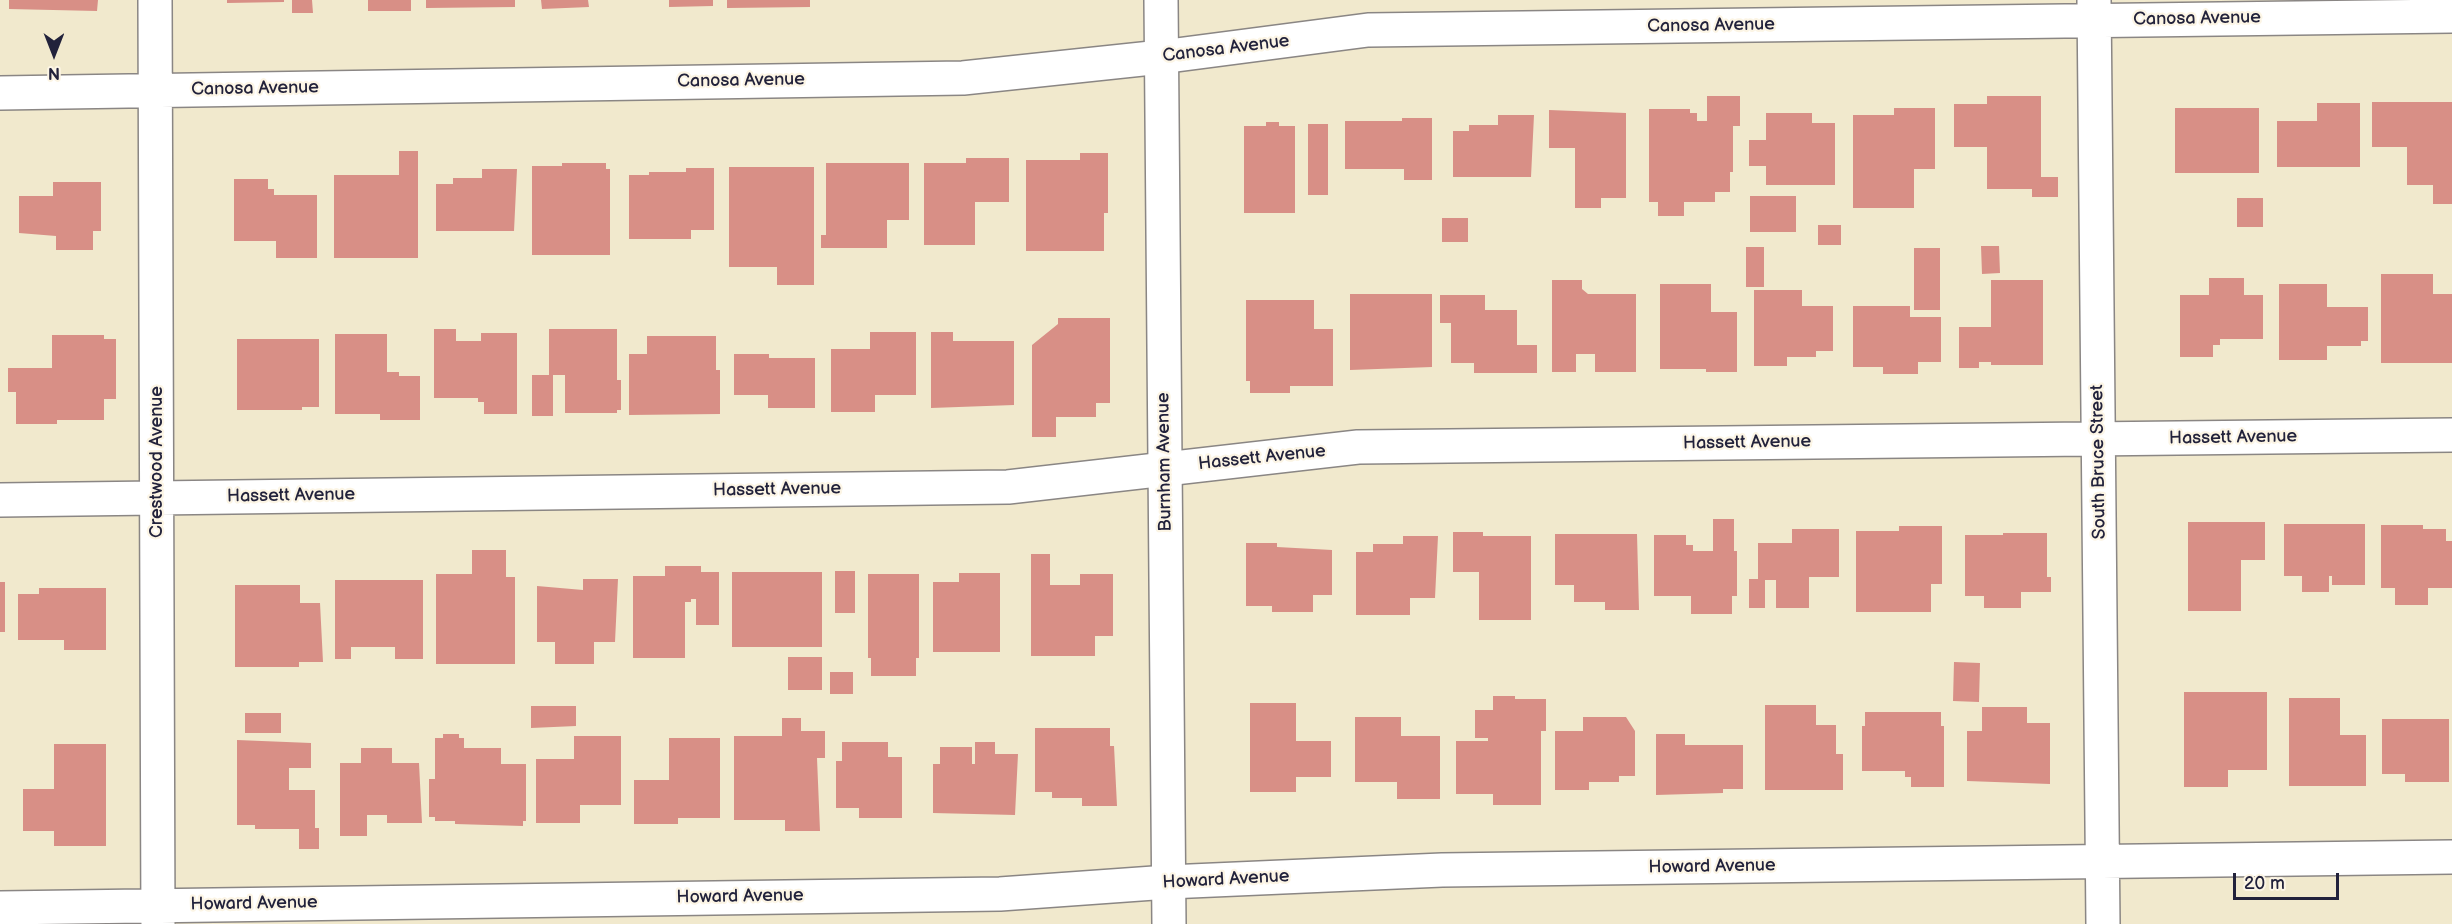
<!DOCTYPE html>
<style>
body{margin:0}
#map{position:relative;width:2452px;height:924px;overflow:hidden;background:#f1e9cd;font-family:"Balsamiq Sans",sans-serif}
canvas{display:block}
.north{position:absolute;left:24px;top:24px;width:60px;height:60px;-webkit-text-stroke:4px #fcf5e5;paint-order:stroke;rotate:180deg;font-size:16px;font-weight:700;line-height:24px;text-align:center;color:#22223b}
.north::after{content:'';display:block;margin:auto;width:21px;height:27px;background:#22223b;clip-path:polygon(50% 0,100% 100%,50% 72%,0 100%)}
.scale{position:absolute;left:2233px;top:873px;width:106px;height:27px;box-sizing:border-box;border:3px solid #22223b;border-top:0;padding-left:8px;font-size:18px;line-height:21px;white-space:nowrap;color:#22223b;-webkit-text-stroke:4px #fcf5e5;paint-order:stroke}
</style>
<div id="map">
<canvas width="2452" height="924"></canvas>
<div class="north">N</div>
<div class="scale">20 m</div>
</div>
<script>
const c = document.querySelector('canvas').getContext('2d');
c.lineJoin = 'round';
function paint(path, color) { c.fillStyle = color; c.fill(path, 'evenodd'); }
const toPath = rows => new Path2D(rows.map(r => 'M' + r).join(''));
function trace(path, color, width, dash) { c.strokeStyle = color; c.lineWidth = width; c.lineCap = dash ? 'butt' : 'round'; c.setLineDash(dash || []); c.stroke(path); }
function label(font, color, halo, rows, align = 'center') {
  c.font = font + ' "Balsamiq Sans",sans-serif'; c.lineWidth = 4.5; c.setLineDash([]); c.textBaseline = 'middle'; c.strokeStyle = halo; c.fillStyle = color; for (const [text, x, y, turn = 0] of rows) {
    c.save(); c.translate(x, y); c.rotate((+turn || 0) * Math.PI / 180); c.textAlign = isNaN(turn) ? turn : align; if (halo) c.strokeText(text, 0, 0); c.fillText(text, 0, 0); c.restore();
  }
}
const building = toPath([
 [9,0,98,0,97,11,9,9],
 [227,0,284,0,284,2,227,3],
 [292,0,312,0,313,13,292,13],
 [368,0,411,0,411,11,368,11],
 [426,0,515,0,515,7,426,8],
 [541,0,588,0,589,7,542,9],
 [669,0,713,0,713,6,669,7],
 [727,0,810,0,810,7,727,8],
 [1707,96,1740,96,1740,126,1733,126,1733,172,1730,172,1730,192,1715,192,1715,202,1684,202,1684,216,1658,216,1658,202,1649,202,1649,109,1690,109,1690,113,1697,113,1697,121,1707,121],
 [1987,96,2041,96,2041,177,2058,177,2058,197,2032,197,2032,189,1987,189,1987,147,1954,147,1954,104,1987,104],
 [2372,102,2452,102,2452,204,2433,204,2433,185,2407,185,2407,147,2372,147],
 [2317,103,2360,103,2360,167,2277,167,2277,121,2317,121],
 [1894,108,1935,108,1935,169,1914,169,1914,208,1853,208,1853,115,1894,115],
 [2175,108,2259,108,2259,173,2175,173],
 [1549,110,1626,113,1626,198,1601,198,1601,208,1575,208,1575,148,1549,148],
 [1766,113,1812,113,1812,123,1835,123,1835,185,1766,185,1766,166,1749,166,1749,140,1766,140],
 [1498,115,1534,115,1531,177,1453,177,1453,131,1469,131,1469,125,1498,125],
 [1402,118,1432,118,1432,180,1404,180,1404,169,1345,169,1345,121,1402,121],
 [1266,122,1279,122,1279,126,1295,126,1295,213,1244,213,1244,126,1266,126],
 [1308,124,1328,124,1328,195,1308,195],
 [399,151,418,151,418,258,334,258,334,175,399,175],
 [1080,153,1108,153,1108,213,1104,213,1104,251,1026,251,1026,160,1080,160],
 [966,158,1009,158,1009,202,975,202,975,245,924,245,924,163,966,163],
 [562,163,606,163,606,169,610,169,610,255,532,255,532,166,562,166],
 [826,163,909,163,909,220,887,220,887,248,821,248,821,235,826,235],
 [729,167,814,167,814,285,777,285,777,267,729,267],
 [686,168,714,168,714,230,691,230,691,239,629,239,629,175,649,175,649,172,686,172],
 [482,169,517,169,514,231,436,231,436,184,453,184,453,178,482,178],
 [234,179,268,179,268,189,274,189,274,195,317,195,317,258,276,258,276,241,234,241],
 [53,182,101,182,101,231,93,231,93,250,56,250,56,236,19,233,19,196,53,196],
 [1750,196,1796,196,1796,232,1750,232],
 [2237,198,2263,198,2263,227,2237,227],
 [1442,218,1468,218,1468,242,1442,242],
 [1818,225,1841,225,1841,245,1818,245],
 [1981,246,1999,246,2000,273,1982,274],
 [1746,247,1764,247,1764,287,1746,287],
 [1914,248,1940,248,1940,310,1914,310],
 [2381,274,2433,274,2433,294,2452,294,2452,363,2381,363],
 [2209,278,2244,278,2244,295,2263,295,2263,339,2220,339,2220,345,2213,345,2213,357,2180,357,2180,295,2209,295],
 [1552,280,1582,280,1582,289,1588,294,1636,294,1636,372,1595,372,1595,354,1576,354,1576,372,1552,372],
 [1991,280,2043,280,2043,365,1991,365,1991,362,1979,362,1979,368,1959,368,1959,327,1991,327],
 [1660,284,1711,284,1711,312,1737,312,1737,372,1706,372,1706,369,1660,369],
 [2279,284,2327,284,2327,307,2368,307,2368,341,2361,341,2361,346,2327,346,2327,360,2279,360],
 [1754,290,1802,290,1802,306,1833,306,1833,351,1816,351,1816,357,1787,357,1787,366,1754,366],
 [1350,294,1432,294,1432,367,1350,370],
 [1440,295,1485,295,1485,310,1517,310,1517,345,1537,345,1537,373,1474,373,1474,363,1451,363,1451,323,1440,323],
 [1246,300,1314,300,1314,329,1333,329,1333,386,1290,386,1290,393,1250,393,1250,381,1246,381],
 [1853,306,1910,306,1910,317,1941,317,1941,362,1918,362,1918,374,1883,374,1883,367,1853,367],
 [1058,318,1110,318,1110,403,1096,403,1096,417,1056,417,1056,437,1032,437,1032,345,1058,324],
 [434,329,456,329,456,341,481,341,481,333,517,333,517,414,484,414,484,402,478,402,478,398,434,398],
 [549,329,617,329,617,380,621,380,621,410,617,410,617,413,565,413,565,375,553,375,553,416,532,416,532,375,549,375],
 [870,332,916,332,916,395,875,395,875,412,831,412,831,349,870,349],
 [931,332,953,332,953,341,1014,341,1014,405,931,408],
 [335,334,387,334,387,372,399,372,399,376,420,376,420,420,380,420,380,414,335,414],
 [52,335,104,335,104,339,116,339,116,399,104,399,104,420,57,420,57,424,16,424,16,392,8,392,8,368,52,368],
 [647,336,716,336,716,370,720,370,720,414,629,415,629,354,647,354],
 [237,339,319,339,319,407,302,407,302,410,237,410],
 [734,354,769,354,769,358,815,358,815,408,768,408,768,395,734,395],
 [1713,519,1734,519,1734,551,1737,551,1737,596,1732,596,1732,614,1691,614,1691,596,1654,596,1654,535,1686,535,1686,545,1693,545,1693,551,1713,551],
 [2188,522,2265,522,2265,560,2241,560,2241,611,2188,611],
 [2284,524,2365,524,2365,585,2332,585,2332,576,2329,576,2329,592,2302,592,2302,576,2284,576],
 [2381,525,2423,525,2423,529,2446,529,2446,541,2452,541,2452,588,2428,588,2428,605,2395,605,2395,588,2381,588],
 [1899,526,1942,526,1942,584,1931,584,1931,612,1856,612,1856,531,1899,531],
 [1792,529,1839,529,1839,577,1809,577,1809,608,1776,608,1776,580,1765,580,1765,608,1749,608,1749,579,1758,579,1758,543,1792,543],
 [1453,532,1483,532,1483,536,1531,536,1531,620,1479,620,1479,572,1453,572],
 [2003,533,2047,533,2047,577,2051,577,2051,592,2021,592,2021,608,1984,608,1984,596,1965,596,1965,535,2003,535],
 [1555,534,1637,534,1639,610,1605,610,1605,602,1574,602,1574,585,1555,585],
 [1403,536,1438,536,1435,598,1410,598,1410,615,1356,615,1356,552,1373,552,1373,544,1403,544],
 [1246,543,1277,543,1277,547,1332,550,1332,595,1313,595,1313,612,1272,612,1272,606,1246,606],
 [472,550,506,550,506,577,515,577,515,664,436,664,436,574,472,574],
 [1031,554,1050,554,1050,585,1080,585,1080,574,1113,574,1113,636,1095,636,1095,656,1031,656],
 [665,566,701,566,701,572,719,572,719,625,696,625,696,599,691,599,691,602,685,602,685,658,633,658,633,576,665,576],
 [835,571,855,571,855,613,835,613],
 [732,572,822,572,822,647,732,647],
 [959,573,1000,573,1000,652,933,652,933,582,959,582],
 [868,574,919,574,919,658,916,658,916,676,871,676,871,658,868,658],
 [583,579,618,579,615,642,594,642,594,664,555,664,555,642,537,642,537,586,583,590],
 [335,580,423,580,423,659,395,659,395,647,351,647,351,659,335,659],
 [0,582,5,582,5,632,0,632],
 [235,585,300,585,300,603,320,603,323,662,299,662,299,667,235,667],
 [39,588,106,588,106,650,64,650,64,640,18,640,18,594,39,594],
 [788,657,822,657,822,690,788,690],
 [1954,662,1980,663,1979,702,1953,701],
 [830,672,853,672,853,694,830,694],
 [2184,692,2267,692,2267,770,2228,770,2228,787,2184,787],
 [1493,696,1515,696,1515,699,1546,699,1546,731,1541,731,1541,805,1493,805,1493,794,1456,794,1456,741,1488,741,1488,738,1475,738,1475,710,1493,710],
 [2289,698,2340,698,2340,735,2366,735,2366,786,2289,786],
 [1250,703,1296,703,1296,741,1331,741,1331,777,1296,777,1296,792,1250,792],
 [1765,705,1816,705,1816,725,1836,725,1836,754,1843,754,1843,790,1765,790],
 [531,706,576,706,576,726,531,728],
 [1982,707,2027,707,2027,723,2050,723,2050,784,1967,781,1967,731,1982,731],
 [1865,712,1941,712,1941,726,1944,726,1944,787,1911,787,1911,777,1905,777,1905,771,1862,771,1862,726,1865,726],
 [245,713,281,713,281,733,245,733],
 [1355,717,1401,717,1401,736,1440,736,1440,799,1397,799,1397,782,1355,782],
 [1583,717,1626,717,1635,731,1635,776,1619,776,1619,782,1589,782,1589,790,1555,790,1555,731,1583,731],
 [782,718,801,718,801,731,825,731,825,758,817,758,820,831,785,831,785,820,734,820,734,736,782,736],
 [2382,719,2449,719,2449,782,2405,782,2405,774,2382,774],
 [1035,728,1110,728,1110,746,1114,746,1117,806,1082,806,1082,798,1052,798,1052,792,1035,792],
 [443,734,459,734,459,738,464,738,464,748,501,748,501,764,526,764,526,821,523,821,523,826,455,824,455,821,435,821,435,817,429,817,429,779,435,779,435,738,443,738],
 [1656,734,1685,734,1685,745,1743,745,1743,789,1723,789,1723,793,1656,795],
 [574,736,621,736,621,805,580,805,580,823,536,823,536,759,574,759],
 [669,738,720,738,720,818,678,818,678,824,634,824,634,780,669,780],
 [237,740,311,743,311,768,289,768,289,790,315,790,315,828,319,828,319,849,299,849,299,829,255,829,255,825,237,825],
 [842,742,888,742,888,757,902,757,902,818,859,818,859,808,836,808,836,761,842,761],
 [975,742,995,742,995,754,1018,754,1015,815,933,813,933,764,940,764,940,747,972,747,972,764,975,764],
 [54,744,106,744,106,846,54,846,54,831,23,831,23,789,54,789],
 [361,748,392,748,392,763,419,763,422,823,387,823,387,815,367,815,367,836,340,836,340,763,361,763]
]);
const street = toPath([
 [155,0,158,924],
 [2094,0,2103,924],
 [0,93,963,78,1161,57,1368,30,2452,16],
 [0,500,1008,487,1358,447,2452,435],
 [0,908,1000,894,1168,882,1442,870,2452,857]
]);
const secondary = toPath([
 [1161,0,1169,924]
]);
const streetNames = [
 ["Canosa Avenue",2197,19,-1],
 ["Canosa Avenue",1711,26,-1],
 ["Canosa Avenue",1226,49,-7],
 ["Canosa Avenue",741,81,-1],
 ["Canosa Avenue",255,89,-1],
 ["Hassett Avenue",2233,438,-1],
 ["Hassett Avenue",1747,443,-1],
 ["Hassett Avenue",1262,458,-6],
 ["Crestwood Avenue",157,462,-90],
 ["Burnham Avenue",1165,462,-91],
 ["South Bruce Street",2099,462,-91],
 ["Hassett Avenue",777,490,-1],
 ["Hassett Avenue",291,496,-1],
 ["Howard Avenue",1712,867,-1],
 ["Howard Avenue",1226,880,-3],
 ["Howard Avenue",740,897,-1],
 ["Howard Avenue",254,904,-1]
];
paint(building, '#d88f86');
trace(street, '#8a8684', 36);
trace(secondary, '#8a8684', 36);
trace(street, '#fff', 33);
trace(secondary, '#fff', 33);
label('18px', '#22223b', '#fcf5e5', streetNames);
</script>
